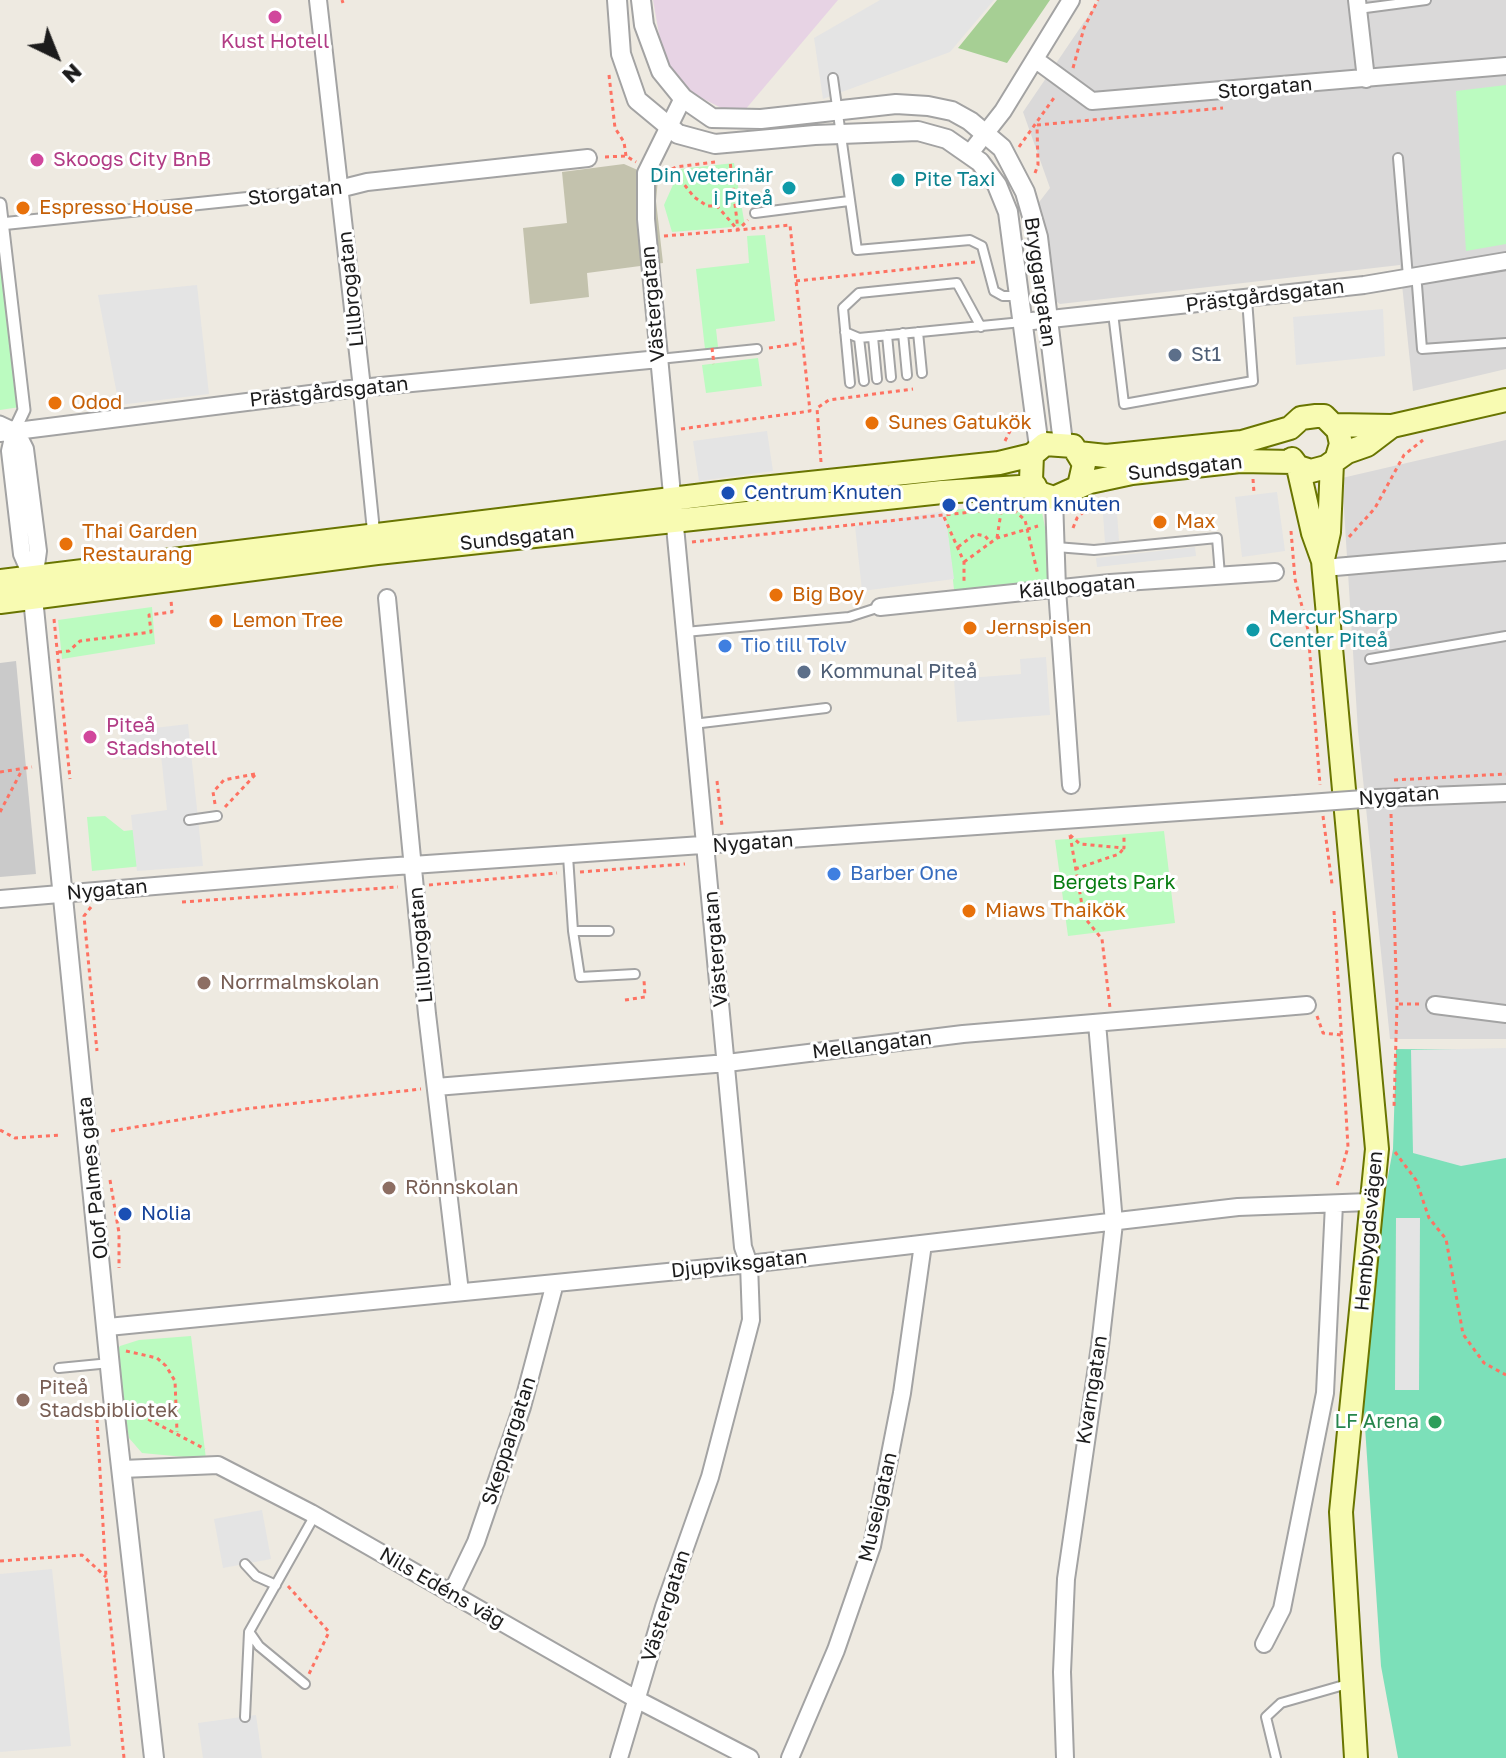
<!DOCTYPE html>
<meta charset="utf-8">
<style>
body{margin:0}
#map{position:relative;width:1506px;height:1758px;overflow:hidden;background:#eeeae1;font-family:"Golos Text",sans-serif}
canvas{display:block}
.north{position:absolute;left:16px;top:16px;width:80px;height:80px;-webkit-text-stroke:6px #fff;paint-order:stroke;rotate:137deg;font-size:22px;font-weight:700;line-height:32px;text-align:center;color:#1c1c1c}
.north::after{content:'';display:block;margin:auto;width:28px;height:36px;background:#1c1c1c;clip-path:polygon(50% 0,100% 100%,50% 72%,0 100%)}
</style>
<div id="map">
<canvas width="1506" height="1758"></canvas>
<div class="north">N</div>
</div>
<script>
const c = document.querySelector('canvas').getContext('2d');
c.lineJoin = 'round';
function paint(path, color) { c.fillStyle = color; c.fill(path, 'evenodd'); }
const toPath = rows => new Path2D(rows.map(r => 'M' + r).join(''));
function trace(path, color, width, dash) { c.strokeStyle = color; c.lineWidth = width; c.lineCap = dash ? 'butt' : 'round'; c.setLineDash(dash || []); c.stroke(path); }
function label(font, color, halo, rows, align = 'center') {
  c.font = font + ' "Golos Text",sans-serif'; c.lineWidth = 6; c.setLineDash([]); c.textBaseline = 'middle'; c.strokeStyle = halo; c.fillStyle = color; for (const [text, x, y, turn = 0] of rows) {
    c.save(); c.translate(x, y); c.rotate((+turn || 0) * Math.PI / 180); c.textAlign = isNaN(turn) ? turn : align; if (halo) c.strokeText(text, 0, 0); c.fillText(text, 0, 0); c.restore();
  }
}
const residential = toPath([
 [1099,0,1506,0,1506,369,1413,391,1400,265,1060,304,1049,297,1033,210,1050,188,1023,112],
 [1506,440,1506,1039,1390,1039,1358,731,1342,478]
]);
const industrial = toPath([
 [653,0,838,0,739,117,686,90,664,62]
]);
const religious = toPath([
 [16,661,36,874,0,877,0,663]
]);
const construction = toPath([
 [624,164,658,179,656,201,663,263,587,273,589,297,530,304,523,228,567,223,562,172]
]);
const forest = toPath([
 [997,0,1050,0,1007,63,958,48]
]);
const park = toPath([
 [1506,85,1506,244,1466,251,1456,91],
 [734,163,745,226,672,232,664,205,680,169],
 [0,228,20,407,0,410],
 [765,235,775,321,716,329,718,347,705,349,696,269,749,263,747,236],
 [758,358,762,386,706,393,702,365],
 [1013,499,1029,501,1041,507,1050,553,1048,584,955,598,945,511,1002,504],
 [152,607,155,644,62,659,58,620],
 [105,816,124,831,150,828,153,865,92,871,87,817],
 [1164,831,1175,923,1068,936,1055,840],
 [191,1336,206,1459,142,1453,129,1438,114,1354,120,1346,139,1340]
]);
const pitch = toPath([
 [1396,1049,1506,1050,1506,1758,1398,1758,1381,1666,1363,1397,1380,1220,1393,1149]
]);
const parking = toPath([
 [880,0,994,0,950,52,823,99,814,38],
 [197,285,209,394,119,405,98,295],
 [1383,309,1385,356,1296,365,1293,317],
 [767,431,773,471,699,481,693,441],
 [1277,492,1285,551,1242,557,1235,497],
 [945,511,954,579,862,591,855,526],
 [1117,513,1119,541,1105,543,1103,514],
 [1195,547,1196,556,1097,567,1096,558],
 [1046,657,1050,715,957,722,954,679,1021,674,1020,659],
 [188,724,203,866,137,871,131,815,167,810,161,755,123,760,121,732],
 [1506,1048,1506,1158,1461,1166,1413,1153,1411,1050],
 [1396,1218,1420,1218,1419,1390,1395,1390],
 [262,1510,271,1559,223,1568,214,1519],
 [52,1569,71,1746,0,1752,0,1574],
 [256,1715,262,1758,203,1758,198,1723]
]);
const path = toPath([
 [342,0,343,3],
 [1073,68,1084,28,1098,0],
 [609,75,615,128,624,142,626,156],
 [1037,125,1223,108],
 [1019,147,1056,95],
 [605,157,626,156,636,162],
 [665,173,676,167,715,162],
 [1035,173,1038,165,1037,125],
 [664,176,680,179,694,197,707,206,717,206,738,230],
 [664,236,738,230,748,220],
 [796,281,975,262],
 [769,348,801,343],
 [681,429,810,411,790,225,738,230,730,161],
 [1005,441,1014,423,1015,411],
 [821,462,817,408,829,400,913,389],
 [1253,479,1254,493],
 [1006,508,1015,511,1025,520,1038,575],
 [944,517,964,562,964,581],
 [1073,528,1077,518,1093,503],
 [1291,531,1295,579,1308,630,1320,785],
 [1349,537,1375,508,1404,455,1423,440],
 [997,538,1002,506],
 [692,542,990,510],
 [958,547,975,534,985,536,991,543],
 [964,562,997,538,1038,526],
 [54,619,70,779],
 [58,652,69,651,80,641,151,632,149,615,172,612,171,600],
 [0,772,32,767],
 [1394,780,1506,774],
 [717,781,722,826],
 [215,804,213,792,224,780,255,774],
 [225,807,255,775],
 [0,812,22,770],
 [1391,814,1397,1004,1394,1107],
 [1323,816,1332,884],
 [1070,835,1084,917,1102,939,1110,1008],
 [1070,835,1080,844,1124,848,1124,834],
 [1075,869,1119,854,1124,848],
 [580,872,685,864],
 [429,885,557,873],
 [182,902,398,887],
 [91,907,84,916,97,1051],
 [1334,911,1348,1147,1337,1186],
 [625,1000,645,997,644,980],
 [1399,1004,1419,1004],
 [1317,1016,1323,1033,1341,1035],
 [0,1130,15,1138,61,1135],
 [111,1131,245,1109,421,1089],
 [1395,1152,1416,1180,1429,1218,1446,1239,1463,1334,1484,1363,1506,1375],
 [110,1180,119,1233,119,1268],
 [126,1351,157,1358,166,1366,175,1381,177,1432],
 [132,1402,144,1417,205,1449],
 [97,1419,106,1577,124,1758],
 [0,1561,82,1555,106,1577],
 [288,1586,329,1632,309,1674]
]);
const service = toPath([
 [1358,9,1426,0],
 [833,78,857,250,970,240,982,246,994,291,1003,296,1020,296],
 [1398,158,1408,277],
 [755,213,849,201],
 [1417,285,1422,349,1506,343],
 [1113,313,1124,404,1253,381,1247,299],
 [845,332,859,338,1022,322],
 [918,332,922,373],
 [903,333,907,375],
 [887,335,891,377],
 [873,337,877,379],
 [859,338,864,381],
 [659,359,757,349],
 [850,383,843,308,859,293,957,283,981,327],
 [1056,547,1094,550,1217,538,1220,575],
 [685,632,849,617,880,607],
 [1370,659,1506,636],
 [693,724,826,708],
 [189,820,217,816],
 [568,856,573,931,609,931],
 [573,931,580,977,635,974],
 [59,1368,110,1363],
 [245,1564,256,1576,276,1585],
 [250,1633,259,1646,305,1684],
 [245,1717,249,1632,315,1515],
 [1276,1758,1266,1717,1281,1703,1351,1683]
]);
const pedestrian = toPath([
 [0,204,24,410,15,429,0,422],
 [0,224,339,189],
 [359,388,373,526]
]);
const minor = toPath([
 [318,0,362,388],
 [1357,0,1366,79],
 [1036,60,1092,101,1506,66],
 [970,153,1003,111,1071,0],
 [339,189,367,182,588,158],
 [1023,322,1364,285,1506,261],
 [15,429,25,449,38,551,33,588],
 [15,429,10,451,22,554,32,577],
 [0,433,350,389,659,359],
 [1054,498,1057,589,1071,785],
 [1324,568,1506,552],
 [387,598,427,1014,460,1292],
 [880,607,1110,583,1275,572],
 [1377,798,1506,793],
 [0,899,369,868,1295,804],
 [1435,1005,1506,1014],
 [436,1087,727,1063,963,1034,1307,1005],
 [108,1327,749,1264,1238,1207,1369,1202],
 [122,1469,218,1465,311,1513,636,1699,750,1758],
 [451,1594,476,1542,522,1407,555,1283],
 [1264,1644,1282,1609,1325,1393,1334,1204],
 [619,1758,664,1607,710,1477,751,1320,749,1264,743,1247,646,219,646,173,683,98],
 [790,1758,836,1650,872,1546,902,1393,923,1244],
 [1065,1758,1062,1672,1066,1579,1100,1346,1114,1223,1097,1023]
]);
const tertiary = toPath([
 [617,0,621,54,637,100,678,134,715,144,815,135,918,131,947,139,980,162,997,185,1008,212,1039,447],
 [641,0,644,25,661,71,683,98,712,118,761,119,896,104,928,106,952,111,970,121,1002,148,1025,192,1038,237,1063,443],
 [33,598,113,1397,154,1758]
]);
const secondary = toPath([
 [1335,425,1392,426,1506,400],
 [1078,453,1106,456,1242,442,1290,428,1301,418,1316,416,1324,416,1338,430,1341,444,1337,457],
 [1292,459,1298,467,1311,471,1326,467,1347,452,1367,445,1392,426],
 [1298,467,1313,533,1323,561,1377,1149,1341,1512,1356,1758],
 [1079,486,1084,464,1073,446,1045,444,1032,455,1031,480,1039,493,1054,498,1090,482,1132,473,1240,461,1293,462],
 [1323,559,1329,532,1332,463],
 [0,581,753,489,999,463,1032,455],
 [0,602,377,553,942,492,1035,486]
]);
const pathBridge = toPath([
 [712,348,714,364]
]);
const minorBridge = toPath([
 [1295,804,1377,798]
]);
const markers = [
 [275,17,8,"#d1479c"],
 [37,160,8,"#d1479c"],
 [898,180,8,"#0f9aa8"],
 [789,188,8,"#0f9aa8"],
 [23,208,8,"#e8710a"],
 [1175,355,8,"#5c6f8a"],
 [55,403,8,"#e8710a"],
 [872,423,8,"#e8710a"],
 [728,493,8,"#1a4fb4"],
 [949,505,8,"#1a4fb4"],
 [1160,522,8,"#e8710a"],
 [66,544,8,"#e8710a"],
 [776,595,8,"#e8710a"],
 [216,621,8,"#e8710a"],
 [970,628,8,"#e8710a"],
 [1253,630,8,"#0f9aa8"],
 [725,646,8,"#3f7fe0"],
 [804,672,8,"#5c6f8a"],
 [90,737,8,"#d1479c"],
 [834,874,8,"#3f7fe0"],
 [969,911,8,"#e8710a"],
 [204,983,8,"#8d6e63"],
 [389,1188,8,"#8d6e63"],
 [125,1214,8,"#1a4fb4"],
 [23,1400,8,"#8d6e63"],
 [1435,1422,8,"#2e9e5b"]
];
const hotelNames = [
 ["Kust Hotell",275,42,"center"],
 ["Skoogs City BnB",53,160],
 ["Piteå",106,726],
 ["Stadshotell",106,749]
];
const streetNames = [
 ["Storgatan",1265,88,-5],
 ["Storgatan",295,193,-7],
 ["Bryggargatan",1040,282,82],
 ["Lillbrogatan",351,289,-96],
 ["Prästgårdsgatan",1265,296,-7],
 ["Västergatan",653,304,-95],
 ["Prästgårdsgatan",329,392,-6],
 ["Sundsgatan",1185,468,-6],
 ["Sundsgatan",517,538,-6],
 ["Källbogatan",1077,587,-5],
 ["Nygatan",1399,796,-4],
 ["Nygatan",753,843,-4],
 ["Nygatan",107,890,-5],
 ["Lillbrogatan",421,945,-95],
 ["Västergatan",716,949,-95],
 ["Mellangatan",872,1045,-7],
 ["Olof Palmes gata",93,1178,-96],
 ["Hembygdsvägen",1369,1231,-85],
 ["Djupviksgatan",739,1264,-6],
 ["Kvarngatan",1092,1390,-81],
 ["Skeppargatan",509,1441,-72],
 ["Museigatan",878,1507,-77],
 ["Nils Edéns väg",442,1588,30],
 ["Västergatan",666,1606,-72]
];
const cultureNames = [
 ["Din veterinär",773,176,"right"],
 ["i Piteå",773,199,"right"],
 ["Pite Taxi",914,180],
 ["Mercur Sharp",1269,618],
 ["Center Piteå",1269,641]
];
const foodNames = [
 ["Espresso House",39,208],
 ["Odod",71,403],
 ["Sunes Gatukök",888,423],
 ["Max",1176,522],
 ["Thai Garden",82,532],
 ["Restaurang",82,555],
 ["Big Boy",792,595],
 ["Lemon Tree",232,621],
 ["Jernspisen",986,628],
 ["Miaws Thaikök",985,911]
];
const serviceNames = [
 ["St1",1191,355],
 ["Kommunal Piteå",820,672]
];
const transitNames = [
 ["Centrum Knuten",744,493],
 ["Centrum knuten",965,505],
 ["Nolia",141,1214]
];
const shopNames = [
 ["Tio till Tolv",741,646],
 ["Barber One",850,874]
];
const parkNames = [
 ["Bergets Park",1114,883]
];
const educationNames = [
 ["Norrmalmskolan",220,983],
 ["Rönnskolan",405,1188],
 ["Piteå",39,1388],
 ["Stadsbibliotek",39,1411]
];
const leisureNames = [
 ["LF Arena",1419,1422]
];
paint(residential, '#dad9d9');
paint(industrial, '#e7d3e4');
paint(religious, '#cacaca');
paint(construction, '#c3c2ad');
paint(forest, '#a6cf94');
paint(park, '#bbfbc0');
paint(pitch, '#7ce0b9');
paint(parking, '#e4e4e4');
trace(service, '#a3a3a3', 12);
trace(pedestrian, '#a3a3a3', 15);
trace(minor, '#a3a3a3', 20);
trace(tertiary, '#a3a3a3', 22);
trace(secondary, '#697501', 26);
trace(path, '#fe7262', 3, [4, 4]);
trace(service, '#fff', 8);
trace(pedestrian, '#fff', 11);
trace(minor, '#fff', 16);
trace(tertiary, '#fff', 18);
trace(secondary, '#f8fbb2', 22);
trace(minorBridge, '#a3a3a3', 20, []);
trace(pathBridge, '#fe7262', 3, [4, 4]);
trace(minorBridge, '#fff', 16);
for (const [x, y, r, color] of markers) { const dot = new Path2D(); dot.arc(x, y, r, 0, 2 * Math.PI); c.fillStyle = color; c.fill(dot); trace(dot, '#fff', 3); }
label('20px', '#b23c85', '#fff', hotelNames, 'left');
label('20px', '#1c1c1c', '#fff', streetNames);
label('20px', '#0d838f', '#fff', cultureNames, 'left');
label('20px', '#c56008', '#fff', foodNames, 'left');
label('20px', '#4e5e75', '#fff', serviceNames, 'left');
label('20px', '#164399', '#fff', transitNames, 'left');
label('20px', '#366cbe', '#fff', shopNames, 'left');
label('20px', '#087c11', '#fff', parkNames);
label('20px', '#785e54', '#fff', educationNames, 'left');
label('20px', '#27864d', '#fff', leisureNames, 'right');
</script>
